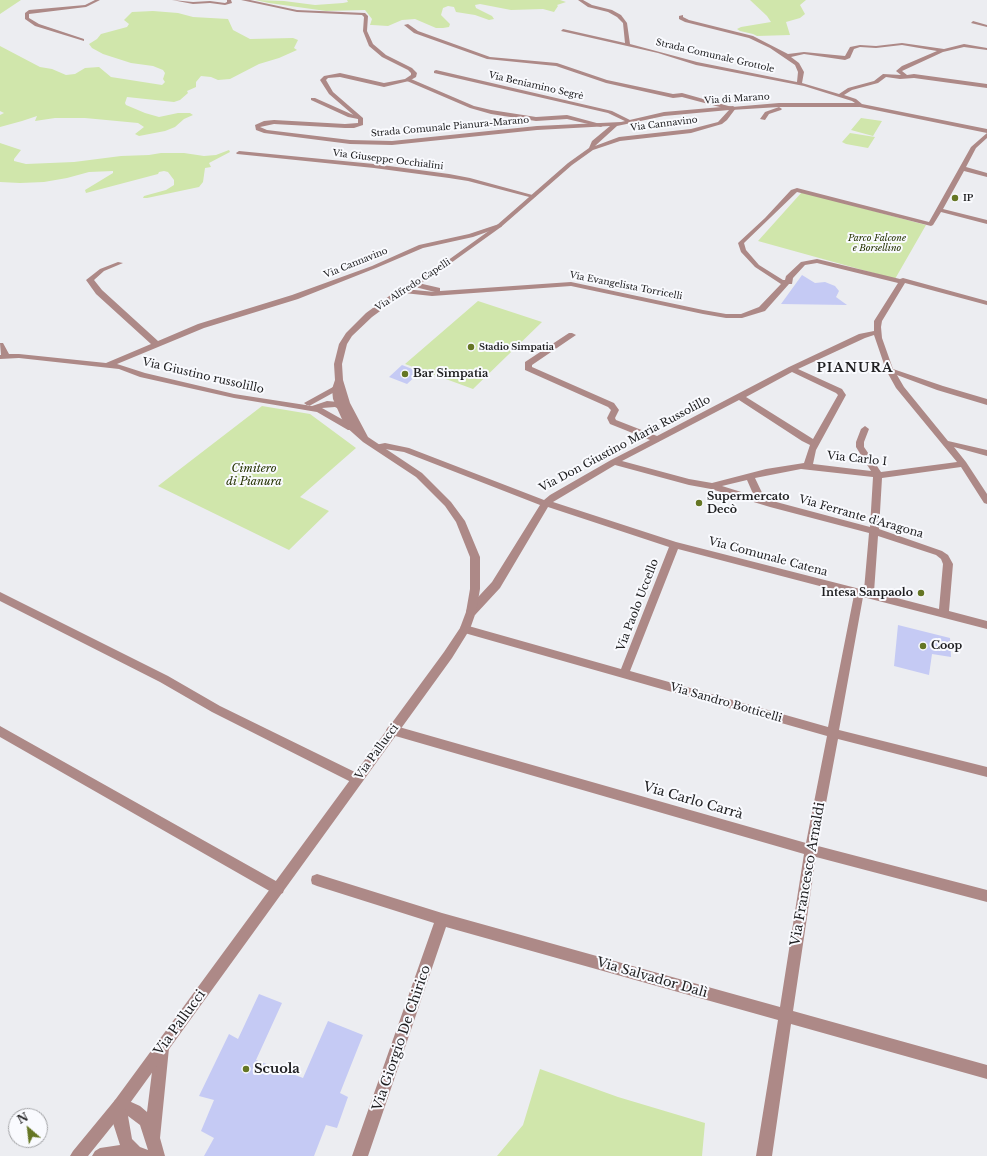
<!DOCTYPE html>
<meta charset="utf-8">
<style>
body{margin:0}
#map{position:relative;width:987px;height:1156px;overflow:hidden;background:#ecedf1;font-family:"Libre Baskerville",serif}
canvas{display:block}
.north{position:absolute;left:8px;top:1108px;width:40px;height:40px;box-sizing:border-box;background:#f9fafe;border:1px solid #a2a3a6;border-radius:50%;rotate:332deg;font-size:11px;font-weight:700;line-height:16px;text-align:center;color:#202022}
.north::after{content:'';display:block;margin:auto;width:14px;height:18px;background:#657624;clip-path:polygon(50% 0,100% 100%,50% 72%,0 100%)}
</style>
<div id="map">
<canvas width="987" height="1156"></canvas>
<div class="north">N</div>
</div>
<script>
const c = document.querySelector('canvas').getContext('2d');
c.lineJoin = 'round';
function paint(path, color) { c.fillStyle = color; c.fill(path, 'evenodd'); }
const toPath = rows => new Path2D(rows.map(r => 'M' + r).join(''));
function trace(path, color, width, dash) { c.strokeStyle = color; c.lineWidth = width; c.lineCap = dash ? 'butt' : 'round'; c.setLineDash(dash || []); c.stroke(path); }
function label(font, color, halo, rows, align = 'center') {
  c.font = font + ' "Libre Baskerville",serif'; c.lineWidth = 4; c.setLineDash([]); c.textBaseline = 'middle'; c.strokeStyle = halo; c.fillStyle = color; for (const [text, x, y, turn = 0] of rows) {
    c.save(); c.translate(x, y); c.rotate((+turn || 0) * Math.PI / 180); c.textAlign = isNaN(turn) ? turn : align; if (halo) c.strokeText(text, 0, 0); c.fillText(text, 0, 0); c.restore();
  }
}
const green = toPath([
 [0,0,21,0,0,14],
 [255,0,284,1,315,5,343,3,348,2,347,0,560,0,566,2,557,5,558,6,554,12,543,9,511,10,480,4,475,5,476,8,492,16,494,19,489,20,475,15,456,12,454,7,448,6,443,8,441,15,450,24,449,27,443,28,436,28,415,19,402,20,388,26,372,25,370,25,372,19,365,10,326,11,269,3],
 [750,0,806,0,800,5,805,14,800,18,786,22,790,35,757,36,753,34,740,31,737,29,741,27,771,22,767,16],
 [153,11,178,13,193,17,228,19,233,30,250,39,293,38,298,40,294,48,297,50,279,58,259,64,230,79,218,80,211,77,201,76,196,82,196,87,187,91,188,93,180,100,174,102,127,97,125,103,126,105,145,113,159,117,178,113,190,113,193,115,184,119,175,127,165,131,139,136,135,134,144,127,138,123,85,118,55,118,35,121,37,116,22,121,0,127,0,115,4,113,0,111,0,46,40,67,52,69,66,75,75,74,85,68,99,67,111,77,162,85,165,82,163,79,165,73,163,70,153,66,131,63,103,54,92,48,89,44,97,39,101,34,127,27,129,24,124,20,132,12],
 [861,118,882,121,873,136,851,130],
 [850,133,875,137,868,148,846,144,842,142],
 [0,143,21,150,14,159,14,161,26,164,74,162,121,156,149,155,161,153,184,153,204,156,216,155,229,150,230,152,209,163,211,167,205,168,203,182,199,187,147,198,143,198,144,196,166,190,174,185,174,180,168,172,164,171,159,172,158,174,86,193,85,190,113,173,113,171,89,172,67,178,44,182,20,183,0,182],
 [802,192,926,225,895,279,758,241],
 [478,301,542,322,473,389,405,364],
 [262,406,310,414,356,448,300,497,329,511,289,550,158,486],
 [540,1069,618,1097,705,1123,702,1156,497,1156,523,1125]
]);
const building = toPath([
 [802,275,815,283,825,282,835,286,839,291,836,297,847,305,781,304],
 [402,365,420,372,407,384,389,377],
 [898,625,950,638,951,657,932,654,929,675,894,666],
 [259,994,282,1003,256,1060,303,1078,328,1021,363,1035,340,1093,348,1097,337,1128,326,1125,314,1156,204,1156,214,1138,201,1131,214,1100,199,1096,229,1034,238,1039]
]);
const minor = toPath([
 [95,0,100,0,86,7,29,14,29,18,39,24,84,39,84,41,35,26,25,19,25,13,29,10,85,5,95,0],
 [172,0,193,2,210,1,225,3,227,2,227,0,231,0,232,3,225,5,210,3,193,4,172,0],
 [578,0,583,0,592,5,612,10,621,15,627,23,630,44,697,62,797,82,798,72,795,65,770,48,749,38,685,22,679,19,679,16,683,15,683,17,689,20,753,36,788,54,804,52,845,56,850,47,860,45,876,46,902,43,944,49,964,44,987,48,987,50,964,47,943,52,902,71,907,75,914,74,987,84,987,88,914,78,900,79,886,77,878,83,852,90,844,95,856,99,862,104,987,129,987,133,860,107,779,107,731,110,682,97,673,98,606,83,556,66,487,59,414,33,404,25,408,24,418,31,490,57,557,63,607,80,673,94,682,93,732,107,779,103,855,103,852,101,804,86,696,65,658,53,561,31,563,29,625,43,623,23,617,17,608,12,588,7,578,0],
 [902,45,937,51,902,66,896,71,901,75,883,74,874,81,848,88,839,94,802,83,804,72,799,63,791,57,804,54,845,60,850,58,854,49,860,47,876,48,902,45],
 [973,21,987,25,987,27,971,23,973,21],
 [436,70,612,111,634,122,629,123,608,113,434,73,434,71,436,70],
 [407,79,411,79,474,106,491,110,536,117,567,115,604,125,601,127,567,119,536,121,491,114,470,108,407,81,407,79],
 [311,98,315,98,351,114,361,117,358,119,348,117,311,100,311,98],
 [779,107,782,109,781,110,769,114,765,120,760,119,765,112,779,107],
 [987,133,987,138,976,148,966,167,987,173,987,177,964,171,943,209,987,220,987,224,941,212,933,225,931,226,797,192,744,243,746,250,759,265,783,280,785,280,786,276,801,262,817,259,900,279,903,278,987,301,987,305,905,283,882,321,881,327,882,338,893,369,943,386,987,399,987,405,937,390,897,375,904,387,948,441,987,450,987,456,954,447,966,462,987,494,987,504,984,503,961,467,882,478,879,529,942,551,948,555,953,564,949,611,987,621,987,629,863,597,839,730,987,767,987,777,838,739,818,846,987,890,987,902,816,857,793,1011,987,1065,987,1079,791,1024,772,1156,756,1156,778,1020,446,927,368,1156,352,1156,434,923,317,886,312,884,311,880,312,876,317,874,442,913,780,1007,804,854,392,735,388,733,386,730,388,727,392,725,806,843,827,736,461,632,460,629,461,626,465,625,621,669,669,547,548,507,500,588,475,615,467,615,466,612,467,609,492,582,540,505,404,452,385,449,378,450,374,447,375,445,385,443,409,448,544,500,550,495,611,460,650,440,610,424,607,418,611,410,608,407,525,370,525,362,569,333,572,333,576,335,532,365,532,367,614,403,619,410,615,418,616,420,657,436,789,367,859,334,874,331,874,321,898,283,817,263,805,265,793,278,792,284,789,284,765,311,742,318,726,318,703,314,571,286,432,296,404,293,400,291,404,289,435,292,411,286,411,282,414,282,440,288,440,291,571,282,703,310,726,314,741,314,759,307,781,284,755,267,741,252,738,243,765,218,791,190,797,188,929,222,971,147,987,133],
 [874,335,886,370,896,388,957,462,881,472,864,447,864,442,869,429,865,426,861,429,856,442,856,447,871,471,813,464,816,450,846,395,842,389,798,369,865,338,874,335],
 [792,372,836,393,838,395,813,439,746,397,792,372],
 [739,400,802,441,810,445,804,463,766,469,712,483,689,479,622,461,739,400],
 [615,465,689,485,711,489,770,507,869,533,864,590,676,542,553,502,615,465],
 [801,469,873,477,870,527,765,499,755,478,801,469],
 [747,480,754,496,722,486,747,480],
 [878,536,936,555,941,559,943,564,939,609,874,592,878,536],
 [678,549,854,595,828,727,630,671,678,549],
 [239,151,374,164,449,174,470,178,536,196,533,198,468,181,449,178,374,168,237,154,236,153,239,151],
 [499,224,502,226,501,227,473,237,423,248,376,268,298,299,204,328,117,364,145,373,234,394,312,406,327,401,339,402,345,405,350,412,349,414,343,414,339,409,335,407,322,408,354,426,355,428,354,430,348,430,317,412,234,398,140,377,119,369,19,358,0,359,0,355,1,355,0,343,3,343,9,354,19,354,106,363,151,344,96,294,86,280,100,269,118,262,123,263,104,271,94,280,102,290,158,341,198,324,292,295,372,266,419,245,469,234,499,224],
 [333,387,339,387,340,389,311,405,308,406,304,403,333,387],
 [0,592,168,676,220,706,361,775,363,779,361,783,357,784,353,783,212,712,160,682,0,601,0,592],
 [0,726,283,885,284,889,283,893,278,895,273,893,0,737,0,726],
 [162,1041,167,1043,169,1048,160,1138,165,1156,92,1156,95,1151,100,1148,120,1145,113,1123,112,1105,115,1100,120,1097,140,1106,147,1112,155,1048,157,1043,162,1041],
 [128,1116,140,1125,148,1150,140,1147,132,1139,128,1116]
]);
const tertiary = toPath([
 [241,0,250,0,297,10,365,13,368,16,367,31,373,44,386,55,412,68,417,73,416,77,409,81,384,87,340,77,328,78,326,80,333,92,363,118,363,125,354,128,345,128,274,124,260,127,267,130,350,140,392,141,537,126,621,122,664,112,733,106,736,108,727,120,722,124,691,133,620,141,593,150,572,165,501,227,444,268,398,298,372,317,352,336,347,344,342,364,343,380,350,403,368,437,422,473,451,502,465,521,480,557,480,589,476,612,470,629,452,658,125,1110,88,1156,70,1156,73,1151,115,1100,444,652,460,628,466,612,470,589,470,557,456,522,445,506,416,477,363,442,345,426,333,399,332,389,335,380,334,364,339,344,346,333,366,313,392,294,440,266,497,225,568,163,589,148,592,141,610,126,537,130,392,145,350,144,264,133,256,130,255,125,264,121,274,120,345,124,358,123,358,119,329,94,320,80,324,76,340,73,384,83,405,79,411,75,411,73,408,70,382,57,369,46,363,31,364,17,362,15,297,12,241,0],
 [729,110,718,122,691,129,619,137,595,146,617,126,664,116,729,110]
]);
const markers = [
 [955,198,4,"#657624"],
 [471,347,4,"#657624"],
 [405,374,4,"#657624"],
 [699,503,4,"#657624"],
 [921,593,4,"#657624"],
 [923,646,4,"#657624"],
 [246,1069,4,"#657624"]
];
const farStreetnames = [
 ["Strada Comunale Grottole",715,56,13],
 ["Via Beniamino Segrè",536,86,13],
 ["Via di Marano",737,99,-4],
 ["Via Cannavino",664,124,-7],
 ["Strada Comunale Pianura-Marano",450,127,-5],
 ["Via Giuseppe Occhialini",388,160,7],
 ["Via Cannavino",356,263,-22],
 ["Via Alfredo Capelli",413,285,-33],
 ["Via Evangelista Torricelli",626,286,11]
];
const farPoinames = [
 ["IP",963,198],
 ["Stadio Simpatia",479,347]
];
const farParknames = [
 ["Parco Falcone",877,238],
 ["e Borsellino",877,248]
];
const poiNames = [
 ["Bar Simpatia",413,374],
 ["Supermercato",707,497],
 ["Decò",707,510],
 ["Intesa Sanpaolo",913,593,"right"],
 ["Coop",931,646]
];
const streetNames = [
 ["Via Giustino russolillo",203,376,13],
 ["Via Don Giustino Maria Russolillo",625,444,-28],
 ["Via Carlo I",857,459,6],
 ["Via Ferrante d'Aragona",861,517,16],
 ["Via Comunale Catena",768,557,15],
 ["Via Paolo Uccello",638,605,-69],
 ["Via Sandro Botticelli",726,703,16],
 ["Via Pallucci",377,752,-54]
];
const parkNames = [
 ["Cimitero",254,469],
 ["di Pianura",254,482]
];
const farDistrictnames = [
 ["PIANURA",855,368]
];
const nearStreetnames = [
 ["Via Carlo Carrà",693,801,16],
 ["Via Francesco Arnaldi",808,874,-80],
 ["Via Salvador Dalì",652,978,16],
 ["Via Pallucci",180,1023,-54],
 ["Via Giorgio De Chirico",402,1038,-71]
];
const nearPoinames = [
 ["Scuola",254,1069]
];
paint(green, '#d0e6ab');
paint(building, '#c5caf4');
paint(minor, '#ad8987');
paint(tertiary, '#ad8987');
for (const [x, y, r, color] of markers) { const dot = new Path2D(); dot.arc(x, y, r, 0, 2 * Math.PI); c.fillStyle = color; c.fill(dot); trace(dot, '#f9fafe', 1.5); }
label('9px', '#202022', '#f9fafe', farStreetnames);
label('bold 9px', '#202022', '#f9fafe', farPoinames, 'left');
label('italic 9px', '#243200', '#f9fafe', farParknames);
label('bold 11px', '#202022', '#f9fafe', poiNames, 'left');
label('11px', '#202022', '#f9fafe', streetNames);
label('italic 11px', '#243200', '#f9fafe', parkNames);
c.letterSpacing = '1px';
label('bold 13px', '#202022', '#f9fafe', farDistrictnames);
c.letterSpacing = '0px';
label('13px', '#202022', '#f9fafe', nearStreetnames);
label('bold 13px', '#202022', '#f9fafe', nearPoinames, 'left');
</script>
